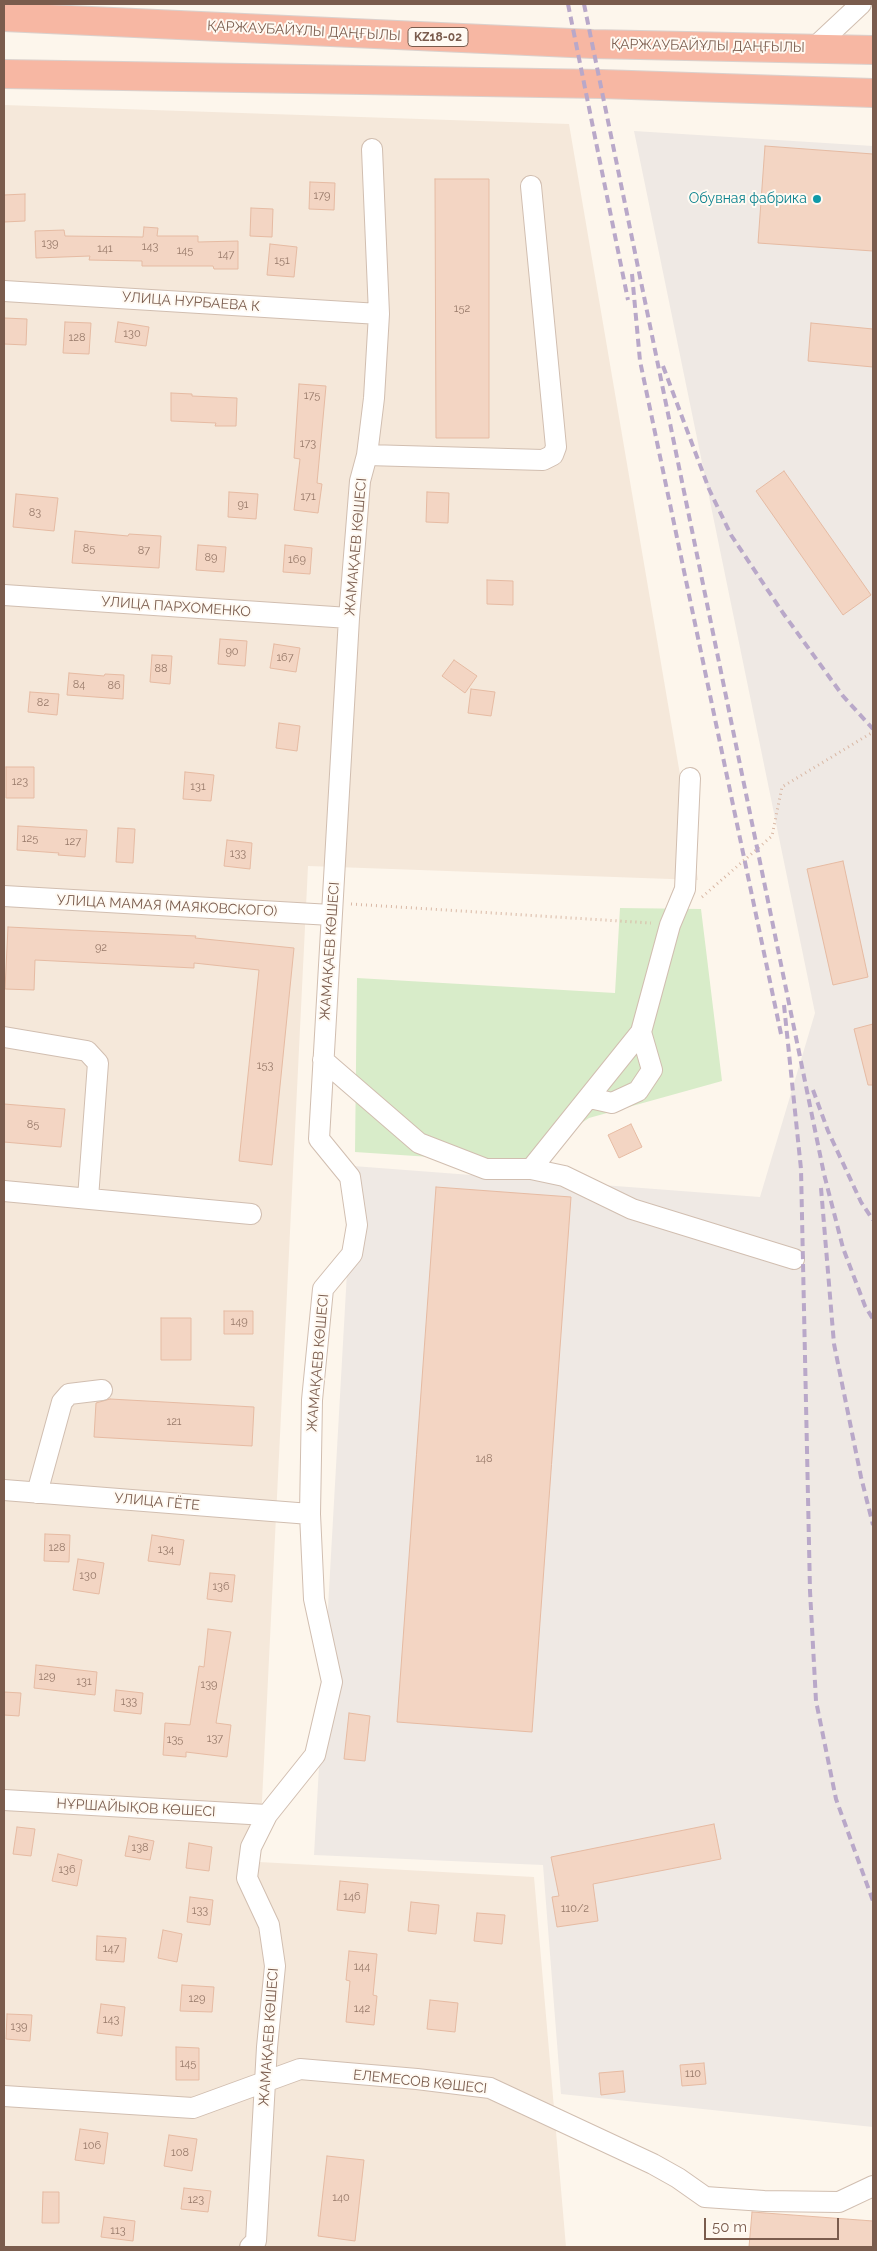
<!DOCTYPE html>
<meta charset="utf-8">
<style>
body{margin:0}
#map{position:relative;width:877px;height:2251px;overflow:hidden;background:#fdf6ec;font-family:Raleway,sans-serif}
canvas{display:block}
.frame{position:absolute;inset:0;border:5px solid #7a5c4d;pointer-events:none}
.scale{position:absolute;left:704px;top:2218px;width:135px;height:22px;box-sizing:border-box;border:2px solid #7a5c4d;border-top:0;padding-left:6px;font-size:15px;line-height:18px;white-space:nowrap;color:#7a5c4d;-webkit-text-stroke:4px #fffaf3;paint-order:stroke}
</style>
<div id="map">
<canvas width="877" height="2251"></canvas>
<div class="frame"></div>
<div class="scale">50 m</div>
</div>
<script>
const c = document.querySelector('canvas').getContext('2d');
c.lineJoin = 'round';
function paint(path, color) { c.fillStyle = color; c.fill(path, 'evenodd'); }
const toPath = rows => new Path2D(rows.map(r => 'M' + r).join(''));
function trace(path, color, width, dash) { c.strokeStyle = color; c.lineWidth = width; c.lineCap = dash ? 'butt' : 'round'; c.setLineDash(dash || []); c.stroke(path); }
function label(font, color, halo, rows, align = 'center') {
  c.font = font + ' Raleway,sans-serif'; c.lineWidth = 4; c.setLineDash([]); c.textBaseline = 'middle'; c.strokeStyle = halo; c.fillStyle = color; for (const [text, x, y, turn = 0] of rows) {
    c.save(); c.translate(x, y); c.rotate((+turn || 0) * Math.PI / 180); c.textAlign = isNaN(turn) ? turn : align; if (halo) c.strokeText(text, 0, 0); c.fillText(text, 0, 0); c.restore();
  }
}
const residential = toPath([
 [4,105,569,124,698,880,308,866,259,1862,534,1877,566,2247,4,2247]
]);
const industrial = toPath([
 [634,131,873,146,873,2127,561,2094,543,1865,314,1855,353,1166,760,1197,815,1013]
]);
const green = toPath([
 [620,908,701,909,722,1081,589,1118,521,1163,355,1152,357,978,615,993]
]);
const building = toPath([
 [765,146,873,154,873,251,758,243,765,146],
 [435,179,489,179,489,438,436,438,435,179],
 [310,182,335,183,334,210,309,209,310,182],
 [25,194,25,221,4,222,4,195,25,194],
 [251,208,273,209,272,237,250,236,251,208],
 [144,227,158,228,157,236,198,236,198,242,238,241,238,269,214,269,213,266,142,266,142,261,89,260,90,256,36,258,35,231,64,230,65,236,143,237,144,227],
 [270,244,297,247,294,277,267,275,270,244],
 [4,318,27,319,26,345,4,344,4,318],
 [65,322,91,323,89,354,63,353,65,322],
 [118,322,149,327,146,346,115,342,118,322],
 [811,323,873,329,873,367,808,361,811,323],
 [299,384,326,386,317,483,322,484,318,513,294,510,300,459,294,458,299,384],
 [171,393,192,394,192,396,237,398,236,426,215,426,216,423,171,421,171,393],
 [784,471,871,595,843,615,756,491,784,471],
 [229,492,258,494,256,519,228,517,229,492],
 [427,492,449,493,448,523,426,522,427,492],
 [16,494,58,498,54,531,13,527,16,494],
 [75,531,128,536,129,534,161,536,159,568,72,563,75,531],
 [198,545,226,547,224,572,196,570,198,545],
 [285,545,312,548,310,574,283,572,285,545],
 [487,580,513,581,513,605,487,604,487,580],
 [220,639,247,641,245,666,218,664,220,639],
 [274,644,300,648,296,672,270,668,274,644],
 [152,655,172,656,170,684,150,682,152,655],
 [454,660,477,676,465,693,442,676,454,660],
 [69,673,104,676,105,674,124,675,123,699,67,695,69,673],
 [471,689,495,692,491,716,468,713,471,689],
 [30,692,59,694,57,715,28,712,30,692],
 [279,723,300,726,297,751,276,748,279,723],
 [6,767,34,767,34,798,6,798,6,767],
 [185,772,214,775,211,801,183,799,185,772],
 [18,826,87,830,85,857,58,855,59,853,17,850,18,826],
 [118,828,135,829,133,863,116,862,118,828],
 [227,840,252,843,250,869,224,866,227,840],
 [843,861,868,977,833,985,807,869,843,861],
 [8,927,196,936,195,938,294,948,272,1165,239,1161,259,970,194,963,194,968,35,960,34,990,5,989,8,927],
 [873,1024,873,1085,868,1085,854,1029,873,1024],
 [4,1104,65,1109,61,1147,4,1142,4,1104],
 [631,1124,642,1147,619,1158,608,1135,631,1124],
 [436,1187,571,1197,532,1732,397,1722,436,1187],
 [224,1311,253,1311,253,1334,224,1334,224,1311],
 [161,1318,191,1318,191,1360,161,1360,161,1318],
 [110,1399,254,1407,252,1446,94,1437,96,1403,110,1399],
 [45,1534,70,1535,69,1562,44,1561,45,1534],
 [152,1535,184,1540,180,1565,148,1561,152,1535],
 [78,1559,104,1563,99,1594,73,1590,78,1559],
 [210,1573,235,1575,232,1602,207,1599,210,1573],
 [208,1629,231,1632,216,1723,231,1725,227,1757,186,1752,186,1757,163,1755,165,1723,190,1725,199,1666,204,1667,208,1629],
 [36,1665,97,1672,95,1695,34,1688,36,1665],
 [116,1690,143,1693,141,1714,114,1711,116,1690],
 [4,1692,21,1693,19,1716,4,1715,4,1692],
 [349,1713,370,1716,365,1761,344,1759,349,1713],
 [714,1824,721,1859,593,1884,598,1921,557,1927,552,1897,559,1896,551,1857,714,1824],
 [17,1827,35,1829,31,1856,13,1854,17,1827],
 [129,1836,154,1841,150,1860,125,1856,129,1836],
 [189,1843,212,1847,209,1871,186,1868,189,1843],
 [58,1854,82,1860,77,1886,52,1881,58,1854],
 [340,1881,368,1884,365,1913,337,1910,340,1881],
 [190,1897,213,1900,210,1925,187,1922,190,1897],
 [411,1902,439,1905,436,1934,408,1931,411,1902],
 [477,1913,505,1915,502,1944,474,1941,477,1913],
 [163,1930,182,1934,177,1962,158,1958,163,1930],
 [97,1936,126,1938,124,1962,96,1960,97,1936],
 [349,1951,377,1954,373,1995,377,1996,374,2025,346,2022,350,1981,346,1980,349,1951],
 [182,1985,214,1987,212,2012,180,2011,182,1985],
 [430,2000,458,2003,455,2032,427,2029,430,2000],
 [101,2004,125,2007,122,2036,97,2033,101,2004],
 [7,2014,32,2015,30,2041,6,2039,7,2014],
 [176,2047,199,2048,199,2080,176,2080,176,2047],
 [704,2063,706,2084,682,2086,680,2065,704,2063],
 [623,2071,625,2092,601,2095,599,2073,623,2071],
 [80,2129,108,2133,104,2164,75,2160,80,2129],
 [169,2135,197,2139,192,2171,164,2166,169,2135],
 [327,2156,364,2160,355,2241,318,2236,327,2156],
 [184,2188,211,2191,208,2212,181,2209,184,2188],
 [43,2192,59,2192,59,2223,42,2223,43,2192],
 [752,2212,873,2221,873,2247,749,2247,752,2212],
 [104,2217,135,2221,133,2241,101,2237,104,2217]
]);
const path = toPath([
 [702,897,772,836,782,787,873,732],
 [351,904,651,923]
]);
const minor = toPath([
 [814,48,861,4],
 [4,291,379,314],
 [367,455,543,460,553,455,556,447,531,186],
 [4,595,349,618],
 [4,896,331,915],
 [4,1037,87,1051,98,1063,88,1198],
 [323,1060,419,1143,486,1169,531,1169,564,1176,632,1209,794,1259],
 [590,1098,612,1103,638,1091,652,1070,641,1032],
 [531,1169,641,1032,670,925,685,889,690,778],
 [4,1191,251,1214],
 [4,1490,310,1514],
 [37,1493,62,1402,69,1394,102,1390],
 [4,1800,267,1815],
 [4,2096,193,2108,300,2069,417,2079,490,2088,653,2164,678,2178,705,2197,764,2201,839,2202,873,2186],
 [250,2247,256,2241,267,2047,275,1966,269,1925,247,1878,251,1847,267,1815,315,1755,332,1682,314,1599,310,1514,312,1400,323,1289,352,1254,357,1225,350,1177,319,1139,349,618,360,481,367,455,374,398,379,314,372,149]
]);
const highway = toPath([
 [4,17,593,44,873,50],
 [4,74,601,84,873,93]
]);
const rail = toPath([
 [568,4,628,300],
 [584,4,824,1174,843,1248,865,1306,873,1319],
 [632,274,640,361,781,1034],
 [663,366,709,489,731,535,783,613,843,696,873,729],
 [784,1005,801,1169,810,1591,816,1701,836,1799,873,1901],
 [813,1090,828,1131,861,1202,873,1220],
 [821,1188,834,1344,861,1477,873,1525]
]);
const markers = [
 [817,199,5,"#0f9aa8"]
];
const numberNames = [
 ["179",322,196],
 ["139",50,244],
 ["143",150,247],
 ["141",105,249],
 ["145",185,251],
 ["147",226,255],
 ["151",282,261],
 ["152",462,309],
 ["130",132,334],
 ["128",77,338],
 ["175",312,396],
 ["173",308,444],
 ["171",308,497],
 ["91",243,505],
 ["83",35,513],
 ["85",89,549],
 ["87",144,551],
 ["89",211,558],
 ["169",297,560],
 ["90",232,652],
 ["167",285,658],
 ["88",161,669],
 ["84",79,685],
 ["86",114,686],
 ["82",43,703],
 ["123",20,782],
 ["131",198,787],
 ["125",30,839],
 ["127",73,842],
 ["133",238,854],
 ["92",101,948],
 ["153",265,1066],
 ["85",33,1125],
 ["149",239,1322],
 ["121",174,1422],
 ["148",484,1459],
 ["128",57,1548],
 ["134",166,1550],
 ["130",88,1576],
 ["136",221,1587],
 ["129",47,1677],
 ["131",84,1682],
 ["139",209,1685],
 ["133",129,1702],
 ["137",215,1739],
 ["135",175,1740],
 ["138",140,1848],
 ["136",67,1870],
 ["146",352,1897],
 ["110/2",575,1909],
 ["133",200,1911],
 ["147",111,1949],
 ["144",362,1967],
 ["129",197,1999],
 ["142",362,2009],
 ["143",111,2020],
 ["139",19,2027],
 ["145",188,2064],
 ["110",693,2074],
 ["106",92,2146],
 ["108",180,2153],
 ["140",341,2198],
 ["123",196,2200],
 ["113",118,2231]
];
const shields = [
 [438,37,60]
];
const shieldNames = [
 ["KZ18-02",438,37]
];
const streetNames = [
 ["ҚАРЖАУБАЙҰЛЫ ДАҢҒЫЛЫ",304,31,3],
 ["ҚАРЖАУБАЙҰЛЫ ДАҢҒЫЛЫ",708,46,1],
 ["УЛИЦА НУРБАЕВА К",191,302,4],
 ["ЖАМАҚАЕВ КӨШЕСІ",356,547,-85],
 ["УЛИЦА ПАРХОМЕНКО",176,607,4],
 ["УЛИЦА МАМАЯ (МАЯКОВСКОГО)",167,906,3],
 ["ЖАМАҚАЕВ КӨШЕСІ",330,951,-86],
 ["ЖАМАҚАЕВ КӨШЕСІ",318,1363,-85],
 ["УЛИЦА ГЁТЕ",157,1502,5],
 ["НҰРШАЙЫҚОВ КӨШЕСІ",136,1808,3],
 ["ЖАМАҚАЕВ КӨШЕСІ",269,2037,-86],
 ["ЕЛЕМЕСОВ КӨШЕСІ",420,2082,6]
];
const cultureNames = [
 ["Обувная фабрика",807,199]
];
paint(residential, '#f5e8da');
paint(industrial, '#efe9e4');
paint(green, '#d8ecc9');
paint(building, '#f3d5c3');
trace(building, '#e6bba3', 1);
trace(minor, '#d1beb0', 22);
trace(highway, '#dad1cd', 30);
trace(path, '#d9b8a5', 3, [1, 4]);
trace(minor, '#fff', 20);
trace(highway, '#f7b7a3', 28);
trace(rail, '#b9a8c9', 4, [8, 5]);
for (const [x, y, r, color] of markers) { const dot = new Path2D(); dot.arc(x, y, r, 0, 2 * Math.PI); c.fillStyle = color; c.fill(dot); trace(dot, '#fffaf3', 2); }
label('11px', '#987a6a', null, numberNames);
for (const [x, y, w] of shields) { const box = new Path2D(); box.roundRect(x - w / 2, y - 9.5, w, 19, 4); c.fillStyle = '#fffaf3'; c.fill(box); trace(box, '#7a5c4d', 1); }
label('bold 12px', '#7a5c4d', null, shieldNames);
label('14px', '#7a5c4d', '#fffaf3', streetNames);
label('14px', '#0d838f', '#fffaf3', cultureNames, 'right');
</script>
